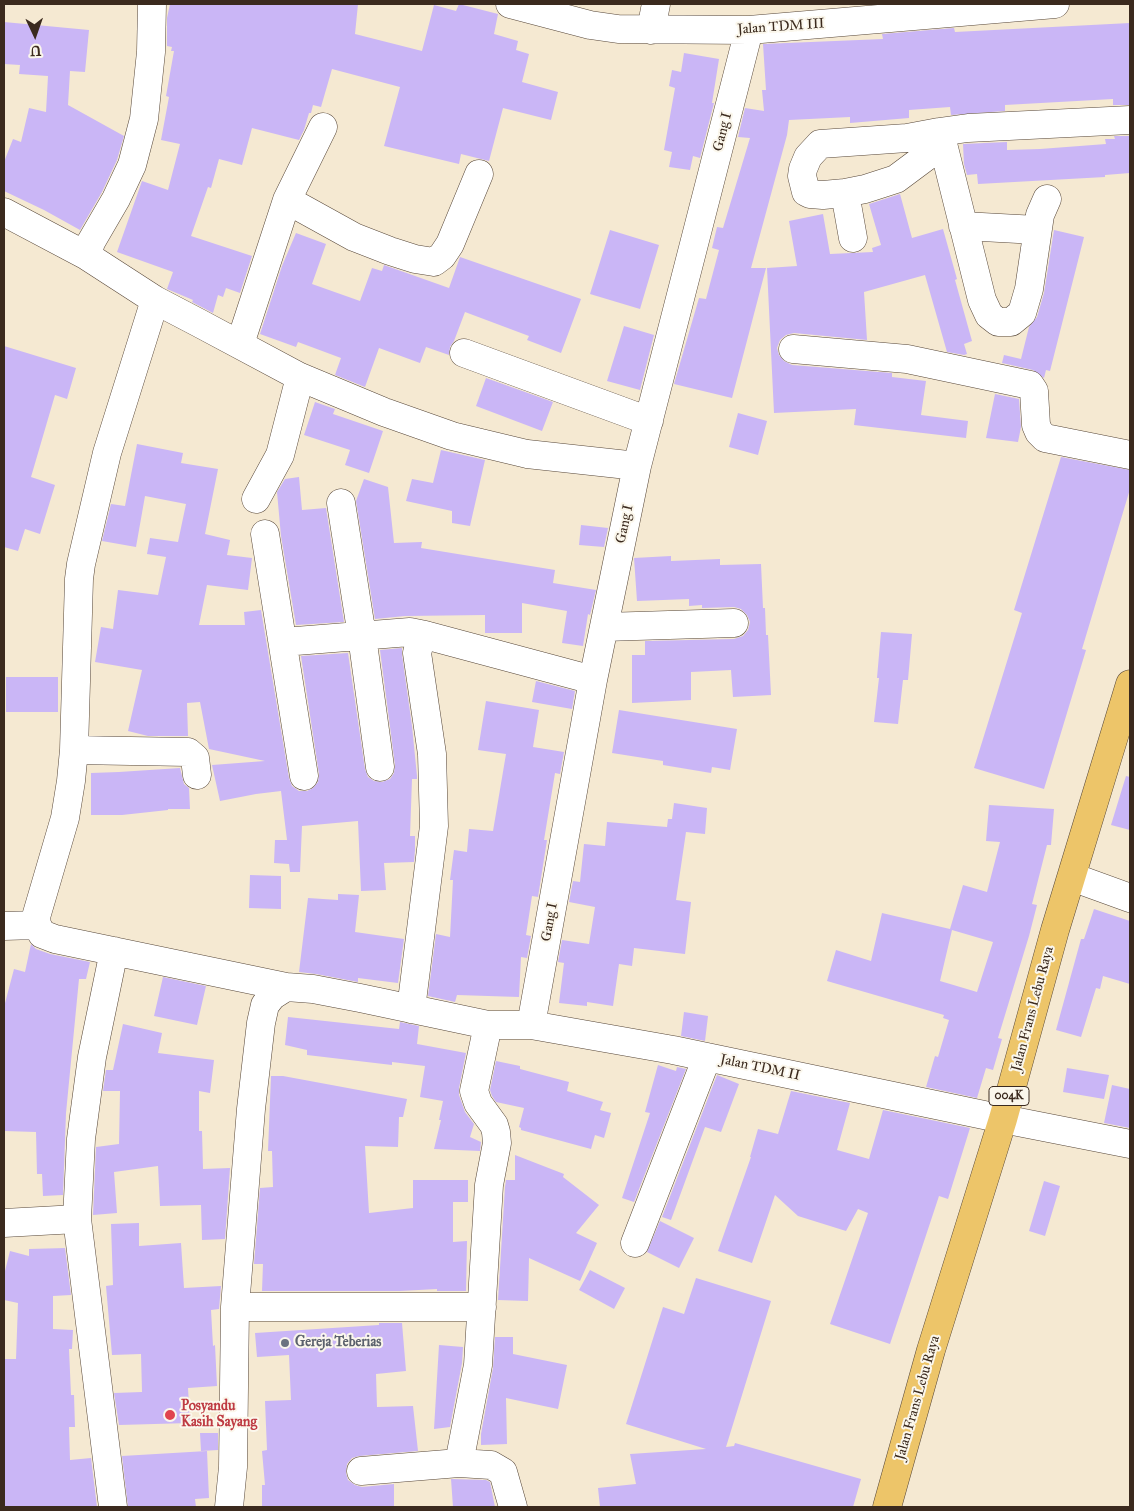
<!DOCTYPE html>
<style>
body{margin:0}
#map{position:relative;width:1134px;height:1511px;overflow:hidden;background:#f5e9d2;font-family:"IM FELL Great Primer",serif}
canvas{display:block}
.frame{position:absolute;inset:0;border:5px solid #3b2a1e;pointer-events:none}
.north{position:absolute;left:10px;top:10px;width:50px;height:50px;-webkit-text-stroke:4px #fbf7ec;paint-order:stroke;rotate:177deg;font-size:14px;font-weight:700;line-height:20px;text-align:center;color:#3b2a1e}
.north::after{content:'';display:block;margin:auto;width:18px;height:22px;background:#3b2a1e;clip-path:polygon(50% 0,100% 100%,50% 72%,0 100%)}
</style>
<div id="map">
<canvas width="1134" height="1511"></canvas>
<div class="frame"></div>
<div class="north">U</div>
</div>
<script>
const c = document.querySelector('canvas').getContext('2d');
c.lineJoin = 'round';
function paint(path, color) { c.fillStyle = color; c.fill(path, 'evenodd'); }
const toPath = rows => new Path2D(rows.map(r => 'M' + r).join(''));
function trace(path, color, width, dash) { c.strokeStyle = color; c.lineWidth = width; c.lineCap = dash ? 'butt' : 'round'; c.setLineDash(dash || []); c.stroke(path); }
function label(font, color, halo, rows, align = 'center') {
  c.font = font + ' "IM FELL Great Primer",serif'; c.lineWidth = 4; c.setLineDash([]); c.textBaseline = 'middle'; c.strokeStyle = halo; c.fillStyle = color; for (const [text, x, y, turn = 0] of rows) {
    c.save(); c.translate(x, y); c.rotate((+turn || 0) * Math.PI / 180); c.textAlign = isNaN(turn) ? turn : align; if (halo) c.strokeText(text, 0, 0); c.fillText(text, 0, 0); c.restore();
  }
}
const building = toPath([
 [170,4,358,4,355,34,422,51,434,5,456,11,459,4,498,14,494,34,518,41,516,50,529,54,522,82,558,92,551,120,503,108,489,161,461,154,459,164,384,146,400,87,332,69,321,107,313,105,311,113,309,113,304,130,299,140,252,128,242,165,219,159,211,188,208,187,191,236,252,256,240,293,226,288,223,297,218,295,213,313,192,302,193,300,167,289,173,272,117,252,142,181,168,190,180,144,161,140,169,97,166,96,174,51,171,51,172,47,167,46,167,18],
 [4,22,89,30,85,72,70,71,68,105,124,136,117,160,102,192,80,230,44,210,4,191,4,162,13,139,21,142,29,108,46,112,48,76,19,74,20,65,4,64],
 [1130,23,1130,105,1113,105,1113,99,1005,105,1005,111,951,115,950,107,909,110,909,118,850,123,850,117,789,120,787,135,751,268,766,268,732,398,674,384,699,298,706,299,719,250,712,248,717,227,723,228,750,138,738,137,745,108,764,111,762,90,766,90,763,44,883,39,882,34,954,28,955,32],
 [684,53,719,59,712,103,714,103,700,158,693,156,690,170,669,167,672,152,664,150,675,88,669,86,672,70,681,72],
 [1114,136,1130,136,1130,173,1105,175,1105,177,978,184,977,174,967,175,964,164,963,144,1007,142,1007,150,1040,149,1106,144,1105,139,1115,139],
 [900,194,912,238,943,229,957,279,955,280,972,341,964,344,967,354,964,355,947,352,925,275,864,292,867,340,794,333,786,335,780,340,777,348,779,355,784,361,792,365,892,373,892,377,926,381,921,415,968,421,966,438,854,425,856,409,774,413,767,268,797,266,789,221,823,214,830,254,873,252,872,248,881,245,869,204],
 [610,230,659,245,640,309,590,294],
 [1054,230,1084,237,1050,371,1046,370,1044,378,1033,370,1002,363,1004,355,1021,359,1029,327,1037,317,1044,293],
 [296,233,326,244,312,284,360,301,372,268,382,271,384,265,449,288,460,257,581,299,561,353,527,340,529,336,465,312,454,341,450,347,449,355,426,347,420,363,379,348,365,387,335,375,341,358,298,342,296,347,260,334,282,266],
 [624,326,654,335,640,390,607,381],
 [4,346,76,368,67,399,55,395,31,477,55,485,40,534,25,529,18,551,4,547],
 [486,378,553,402,542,431,476,406],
 [995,394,1019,399,1021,427,1018,442,986,438],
 [315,402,335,409,333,414,383,431,369,473,345,465,350,450,304,435],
 [738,413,767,421,758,455,729,447],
 [137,444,183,453,181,463,218,469,205,534,230,540,227,555,252,558,248,590,207,585,199,625,245,625,244,612,261,610,289,778,292,786,299,791,307,791,313,788,318,782,319,774,301,656,348,653,365,769,368,777,374,781,382,782,390,779,394,773,395,765,380,650,402,648,402,655,412,726,417,776,417,779,412,779,410,836,415,836,415,850,414,862,384,863,386,890,361,891,358,821,302,826,300,872,290,872,289,864,274,863,275,840,287,840,281,791,256,794,220,801,212,765,265,761,209,749,200,702,187,703,188,736,148,736,128,731,142,670,95,662,101,627,113,629,118,590,158,595,166,557,147,554,150,538,178,542,186,504,145,496,136,547,102,541,111,504,125,506],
 [441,450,485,460,470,526,452,523,452,511,406,501,412,479,433,483],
 [1061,457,1130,470,1130,489,1082,649,1086,650,1044,789,974,768,1022,613,1014,610],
 [299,477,302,510,326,508,344,622,296,625,281,536,277,492,285,479],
 [364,479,388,487,394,543,422,542,421,548,555,570,553,583,596,590,590,615,588,614,583,646,562,643,567,611,522,603,522,633,485,633,485,615,405,616,375,619,356,501],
 [581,525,608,528,604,547,579,545],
 [671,556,671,561,720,559,720,565,761,564,763,608,765,608,766,635,768,635,771,695,733,697,731,670,691,672,691,700,632,703,632,655,645,655,645,641,734,639,743,636,748,630,750,622,747,615,741,609,734,607,702,608,702,605,689,606,689,599,637,601,634,558],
 [881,632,912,634,908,680,903,680,898,724,874,722,879,678,877,678],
 [6,677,58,677,58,712,6,712],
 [536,681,575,691,572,709,532,702],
 [486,701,539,710,533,747,564,752,560,774,555,773,544,840,547,840,538,897,532,896,526,935,531,936,527,958,521,957,519,997,457,995,455,1002,428,996,436,934,450,937,453,880,450,880,454,850,467,852,469,829,493,831,506,754,478,750],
 [619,710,737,729,730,770,712,767,711,773,663,765,663,761,612,753],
 [180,768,184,784,189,788,190,809,168,809,168,810,122,815,91,815,91,773,119,772],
 [1126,776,1130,777,1130,830,1111,825],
 [674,803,707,808,705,834,686,832,676,900,691,902,685,954,634,948,632,966,619,964,613,1006,587,1002,587,1006,559,1003,564,963,558,962,562,940,589,944,595,907,569,902,573,881,580,882,584,844,605,846,607,822,667,827,668,819,672,819],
 [989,805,1054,809,1051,845,1047,845,1032,904,1037,905,1029,936,998,1038,1002,1039,993,1070,986,1068,977,1098,926,1087,935,1056,938,1057,949,1020,943,1018,944,1015,827,981,836,950,871,961,882,913,950,929,963,885,987,892,1000,842,986,841],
 [952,930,993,942,977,992,940,981],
 [250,875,281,876,281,909,249,908],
 [338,894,359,895,355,932,404,939,398,983,358,978,358,982,316,974,299,972,308,898,338,900],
 [1094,909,1130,921,1130,984,1103,976,1100,989,1096,988,1081,1037,1056,1030,1081,939,1084,939],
 [31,944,36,949,50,954,90,962,86,979,79,979,66,1113,63,1195,43,1196,42,1174,37,1174,36,1132,4,1131,4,1007,14,969,25,972],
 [163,977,206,986,197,1025,154,1016],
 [684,1012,708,1016,705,1041,681,1036],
 [288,1017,399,1029,400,1022,419,1026,417,1044,466,1053,459,1088,459,1095,465,1112,474,1124,470,1137,481,1142,480,1151,434,1149,441,1120,439,1120,443,1101,420,1097,425,1066,392,1062,392,1065,307,1055,307,1050,285,1045],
 [123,1024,162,1033,158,1053,214,1060,210,1093,199,1091,199,1131,202,1131,203,1169,230,1168,225,1239,202,1240,201,1205,160,1206,158,1166,114,1172,117,1213,93,1215,96,1147,119,1144,120,1091,103,1091,106,1070,113,1070],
 [496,1061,520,1066,520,1069,569,1082,567,1091,603,1102,600,1110,611,1113,604,1138,595,1135,591,1149,521,1130,521,1128,519,1127,524,1108,496,1102,492,1096,490,1090],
 [658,1065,676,1071,677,1067,686,1069,634,1202,622,1198,650,1113,645,1112],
 [1067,1068,1109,1075,1104,1099,1063,1092],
 [717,1075,739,1084,721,1132,705,1127,671,1220,662,1217],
 [271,1076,283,1076,407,1099,403,1117,399,1117,398,1147,365,1146,369,1213,413,1208,413,1180,468,1180,468,1202,453,1202,453,1242,467,1241,466,1291,437,1291,437,1289,400,1291,262,1291,263,1264,254,1264,260,1188,273,1187,272,1151,268,1151],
 [1112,1085,1130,1089,1130,1128,1104,1123],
 [791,1091,850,1103,837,1150,869,1159,883,1110,970,1128,948,1199,939,1196,890,1344,830,1324,868,1213,858,1209,846,1231,798,1216,775,1195,752,1263,718,1251,751,1157,750,1157,758,1129,778,1134],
 [515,1155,564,1174,563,1177,599,1205,576,1233,597,1243,580,1281,529,1258,528,1301,498,1300,505,1187,506,1180,515,1180],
 [1044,1181,1060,1186,1045,1236,1029,1231],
 [660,1221,694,1238,679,1268,647,1252],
 [139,1223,139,1246,181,1243,184,1288,221,1286,219,1309,211,1310,213,1346,215,1345,217,1386,188,1388,190,1423,119,1425,114,1393,142,1392,141,1354,112,1355,106,1286,113,1285,111,1224],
 [65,1248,71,1295,53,1296,53,1329,73,1330,72,1349,69,1349,71,1395,74,1395,75,1427,69,1427,70,1460,91,1458,97,1507,4,1507,4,1359,16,1359,18,1303,4,1300,4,1275,10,1251,29,1256,29,1249],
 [590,1270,625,1288,614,1309,579,1290],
 [696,1278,771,1301,726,1447,734,1446,735,1443,861,1479,853,1507,600,1507,598,1488,636,1484,630,1454,706,1449,626,1424,663,1307,684,1314],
 [379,1323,402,1323,406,1371,376,1374,377,1407,413,1406,418,1451,359,1456,352,1458,347,1464,346,1473,348,1480,355,1485,362,1487,394,1484,394,1507,262,1507,262,1485,265,1485,262,1451,267,1450,265,1401,291,1400,289,1355,257,1357,255,1333,379,1325],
 [495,1337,513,1337,513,1354,567,1365,558,1409,506,1398,507,1444,481,1445,481,1434,493,1368],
 [439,1345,463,1347,462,1363,450,1427,434,1429],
 [200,1433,218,1433,218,1450,201,1451],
 [207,1451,209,1498,195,1499,196,1507,128,1507,122,1456],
 [451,1479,486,1480,490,1482,495,1507,453,1507]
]);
const minor = toPath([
 [510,4,590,25,618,29,749,30,1055,4],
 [651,30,656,4],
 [939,132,943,144,896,179,865,189,845,193,823,195,810,194,806,192,802,176,803,169,808,157,820,144,907,138,939,132,968,128,1130,120],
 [943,144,982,300,989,315,998,322,1011,322,1022,313,1029,289,1040,215,1047,199],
 [845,193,853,238],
 [287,200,354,237,390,251,415,259,434,262,442,256,450,244,479,174],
 [4,212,87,256,155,300,199,323,300,377,384,412,452,436,527,454,637,466],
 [963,226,1037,230],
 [87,256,91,242,116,199,132,165,144,119,151,52,152,4],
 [155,300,107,453,81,564,79,579,74,750,71,781,65,818,36,917,37,925,42,934,55,939,286,987],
 [240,344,287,200,323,127],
 [793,349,907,359,1030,385,1034,391,1036,425,1039,432,1045,438,1130,455],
 [464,353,649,421],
 [256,499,280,455,300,377],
 [341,503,362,636,380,767],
 [265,534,304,776],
 [604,627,734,623],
 [283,642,410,632,425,635],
 [74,750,188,752,195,758,197,775],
 [1072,877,1130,898],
 [4,926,37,925],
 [411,1009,434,826,432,754,417,653,420,642,425,635,593,680],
 [531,1025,593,680,637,466,749,30],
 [4,1223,77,1219],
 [635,1243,707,1057],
 [235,1307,482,1307],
 [459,1463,478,1365,489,1185,497,1143,496,1132,494,1125,478,1103,474,1091,488,1025],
 [361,1471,459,1463,491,1465,503,1472,513,1507],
 [113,1507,77,1219,81,1139,92,1057,114,951],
 [229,1507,233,1467,235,1307,251,1109,261,1023,265,1005,272,996,286,987,313,989,360,998,488,1025,531,1025,673,1050,1003,1119,1130,1144]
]);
const major = toPath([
 [887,1507,931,1350,1003,1119,1055,930,1130,684]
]);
const markers = [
 [285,1343,5,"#6b7280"],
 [170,1415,6,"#e0444e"]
];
const shields = [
 [1009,1096,40]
];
const shieldNames = [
 ["004K",1009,1096]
];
const streetNames = [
 ["Jalan TDM III",781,27,-4],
 ["Gang I",723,132,-76],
 ["Gang I",625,524,-78],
 ["Gang I",550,922,-80],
 ["Jalan Frans Lebu Raya",1033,1009,-75],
 ["Jalan TDM II",760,1068,12],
 ["Jalan Frans Lebu Raya",918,1398,-74]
];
const worshipNames = [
 ["Gereja Teberias",295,1343]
];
const healthNames = [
 ["Posyandu",181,1407],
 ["Kasih Sayang",181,1423]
];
paint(building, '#cab6f6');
trace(minor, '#574739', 29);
trace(major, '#574739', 29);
trace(minor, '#fff', 28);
trace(major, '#edc569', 28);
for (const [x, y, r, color] of markers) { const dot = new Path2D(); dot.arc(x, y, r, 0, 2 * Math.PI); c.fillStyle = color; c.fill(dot); trace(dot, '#fbf7ec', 2); }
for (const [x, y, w] of shields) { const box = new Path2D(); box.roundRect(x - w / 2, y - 9.5, w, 19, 4); c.fillStyle = '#fbf7ec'; c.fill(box); trace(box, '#3b2a1e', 1); }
label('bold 12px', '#3b2a1e', null, shieldNames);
label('14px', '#3b2a1e', '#fbf7ec', streetNames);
label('bold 14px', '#5b616d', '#fbf7ec', worshipNames, 'left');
label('bold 14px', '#be3a42', '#fbf7ec', healthNames, 'left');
</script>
